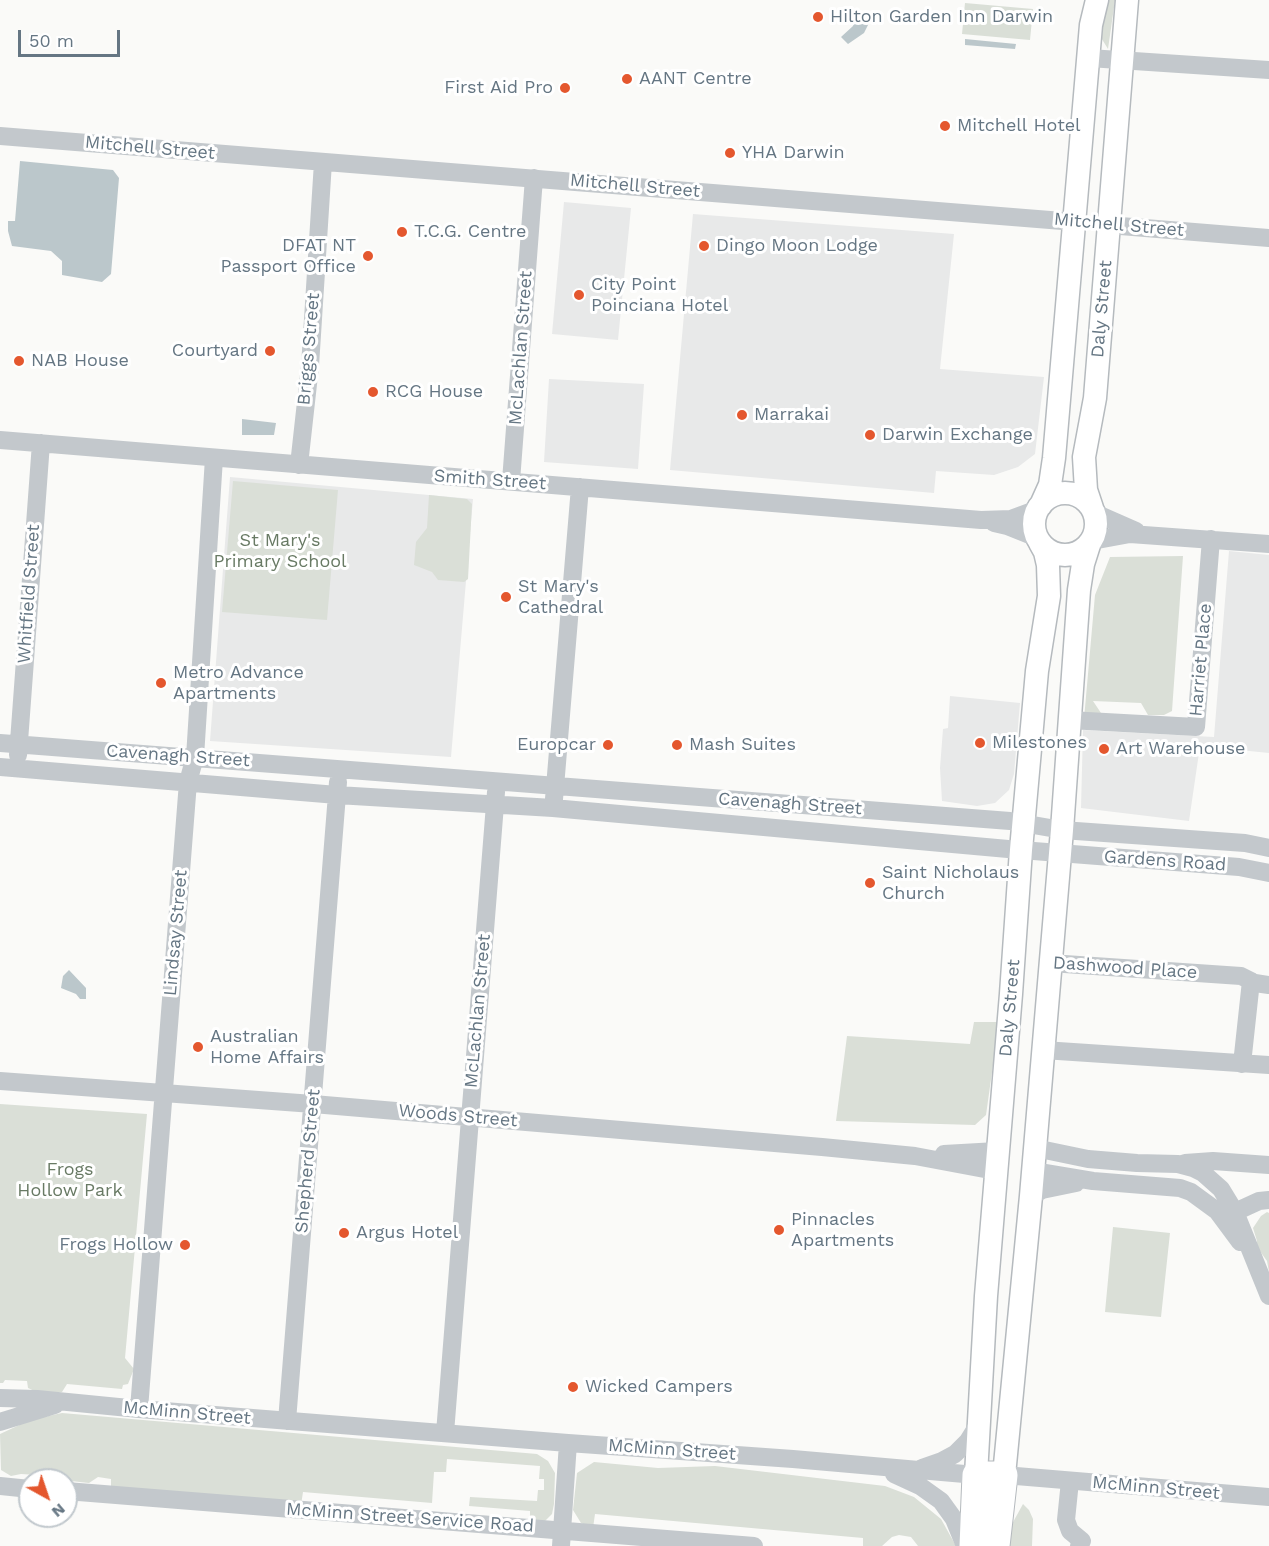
<!DOCTYPE html>
<style>
body{margin:0}
#map{position:relative;width:1269px;height:1546px;overflow:hidden;background:#fafaf8;font-family:"Work Sans",sans-serif}
canvas{display:block}
.north{position:absolute;left:18px;top:1468px;width:60px;height:60px;box-sizing:border-box;background:#fff;border:2px solid #c1c8cd;border-radius:50%;rotate:140deg;font-size:16px;font-weight:700;line-height:24px;text-align:center;color:#657683}
.north::after{content:'';display:block;margin:auto;width:21px;height:27px;background:#e4572e;clip-path:polygon(50% 0,100% 100%,50% 72%,0 100%)}
.scale{position:absolute;left:18px;top:30px;width:102px;height:27px;box-sizing:border-box;border:3px solid #657683;border-top:0;padding-left:8px;font-size:18px;line-height:21px;white-space:nowrap;color:#657683;-webkit-text-stroke:4px #fff;paint-order:stroke}
</style>
<div id="map">
<canvas width="1269" height="1546"></canvas>
<div class="north">N</div>
<div class="scale">50 m</div>
</div>
<script>
const c = document.querySelector('canvas').getContext('2d');
c.lineJoin = 'round';
function paint(path, color) { c.fillStyle = color; c.fill(path, 'evenodd'); }
const toPath = rows => new Path2D(rows.map(r => 'M' + r).join(''));
function trace(path, color, width, dash) { c.strokeStyle = color; c.lineWidth = width; c.lineCap = dash ? 'butt' : 'round'; c.setLineDash(dash || []); c.stroke(path); }
function label(font, color, halo, rows, align = 'center') {
  c.font = font + ' "Work Sans",sans-serif'; c.lineWidth = 6; c.setLineDash([]); c.textBaseline = 'middle'; c.strokeStyle = halo; c.fillStyle = color; for (const [text, x, y, turn = 0] of rows) {
    c.save(); c.translate(x, y); c.rotate((+turn || 0) * Math.PI / 180); c.textAlign = isNaN(turn) ? turn : align; if (halo) c.strokeText(text, 0, 0); c.fillText(text, 0, 0); c.restore();
  }
}
const built = toPath([
 [564,202,631,208,618,340,552,334],
 [693,214,954,234,940,369,1044,377,1035,454,1018,467,994,475,936,471,934,493,670,470],
 [549,379,644,384,638,469,544,462],
 [230,477,473,499,451,757,210,741],
 [1229,551,1269,555,1269,753,1200,746,1189,821,1081,808,1083,730,1214,737],
 [950,696,1020,703,1014,774,1009,790,995,803,977,806,942,801,940,768,943,729,948,728]
]);
const green = toPath([
 [1106,0,1115,0,1108,49,1100,36],
 [965,3,1033,9,1030,40,962,34],
 [233,481,338,490,327,620,222,612],
 [429,495,467,499,472,504,468,579,464,582,438,580,432,572,414,565,416,542,427,528],
 [1183,556,1172,711,1164,715,1148,715,1141,703,1093,701,1101,713,1084,719,1095,595,1110,557],
 [974,1022,999,1022,986,1115,975,1125,836,1121,847,1036,970,1044],
 [0,1104,147,1114,125,1358,134,1369,128,1384,123,1385,122,1389,67,1384,62,1392,41,1394,28,1388,27,1381,5,1380,3,1383,0,1383],
 [1267,1212,1269,1213,1269,1272,1267,1261,1257,1247,1257,1241,1253,1228,1261,1216],
 [1113,1227,1170,1233,1161,1317,1105,1312],
 [62,1413,537,1454,548,1461,555,1473,554,1504,552,1514,544,1522,530,1523,530,1511,469,1506,470,1497,537,1501,538,1490,544,1490,544,1479,539,1479,540,1466,447,1459,446,1472,434,1472,432,1503,303,1492,301,1505,111,1487,111,1479,98,1477,89,1483,71,1481,65,1475,51,1479,37,1475,21,1474,11,1476,1,1470,0,1434,30,1420],
 [594,1462,658,1468,715,1466,885,1486,914,1497,941,1519,956,1546,918,1546,911,1537,899,1535,892,1537,882,1546,863,1546,863,1538,595,1514,593,1528,581,1523,573,1510,577,1473],
 [1023,1504,1029,1510,1033,1519,1032,1546,1009,1546,1012,1524]
]);
const water = toPath([
 [859,11,872,17,864,33,848,44,841,37,853,26],
 [965,39,1016,44,1015,49,965,45],
 [20,161,113,170,119,178,111,274,102,282,62,275,62,261,51,251,12,246,8,231,8,221,15,221],
 [242,419,276,423,274,435,242,435],
 [69,970,86,988,86,999,80,999,76,994,61,988,63,976]
]);
const minor = toPath([
 [1089,58,1269,70],
 [0,136,1075,222],
 [1108,225,1269,238],
 [0,440,981,520,1011,519,1038,509],
 [299,465,310,366,323,162],
 [511,481,534,178],
 [1095,513,1136,531],
 [994,523,1007,526,1037,538],
 [1092,541,1130,534,1269,544],
 [1069,720,1196,727,1211,539],
 [0,743,1010,821,1062,830,1245,843,1269,848],
 [18,755,41,443],
 [0,767,337,795,553,808,1008,849,1239,867,1269,873],
 [554,799,580,487],
 [1050,963,1241,976,1255,983,1269,985],
 [1043,1050,1269,1065],
 [1242,1064,1251,981],
 [0,1081,313,1104,822,1147,915,1156,995,1171],
 [1035,1148,1088,1159,1137,1163,1178,1164,1193,1168,1203,1173,1221,1189,1235,1212,1269,1296],
 [944,1154,997,1151],
 [1185,1163,1213,1161,1269,1165],
 [1033,1171,1093,1181,1180,1188,1191,1192,1217,1211,1240,1242],
 [1031,1196,1042,1190,1076,1183],
 [1225,1211,1235,1212,1259,1201,1269,1200],
 [0,1398,37,1399,139,1409,568,1443,793,1459,976,1475],
 [139,1409,188,782,195,757,214,458],
 [287,1421,338,782],
 [0,1422,55,1405],
 [445,1433,496,792],
 [922,1468,942,1461,955,1454,968,1441,978,1425],
 [894,1474,920,1486,941,1501,954,1519,965,1546],
 [1004,1475,1269,1497],
 [1070,1481,1066,1520,1070,1531,1082,1541,1079,1546],
 [0,1486,30,1489],
 [66,1491,754,1546],
 [561,1546,568,1443]
]);
const major = toPath([
 '1034 524a31 31 0 1 1 62 0a31 31 0 1 1-62 0Z',
 [1041,505,1050,485,1054,458,1091,25,1097,0],
 [1092,508,1086,490,1084,457,1095,398,1127,0],
 [976,1475,986,1296,1011,994,1021,850,1037,671,1049,596,1048,565,1045,552,1040,543],
 [1004,1475,1031,1196,1062,830,1079,590,1083,564,1089,545]
]);
const highway = toPath([
 [973,1546,976,1475,1004,1475,996,1546]
]);
const markers = [
 [818,17,6,"#e4572e"],
 [627,79,6,"#e4572e"],
 [565,88,6,"#e4572e"],
 [945,126,6,"#e4572e"],
 [730,153,6,"#e4572e"],
 [402,232,6,"#e4572e"],
 [704,246,6,"#e4572e"],
 [368,256,6,"#e4572e"],
 [579,295,6,"#e4572e"],
 [270,351,6,"#e4572e"],
 [19,361,6,"#e4572e"],
 [373,392,6,"#e4572e"],
 [742,415,6,"#e4572e"],
 [870,435,6,"#e4572e"],
 [506,597,6,"#e4572e"],
 [161,683,6,"#e4572e"],
 [980,743,6,"#e4572e"],
 [608,745,6,"#e4572e"],
 [677,745,6,"#e4572e"],
 [1104,749,6,"#e4572e"],
 [870,883,6,"#e4572e"],
 [198,1047,6,"#e4572e"],
 [779,1230,6,"#e4572e"],
 [344,1233,6,"#e4572e"],
 [185,1245,6,"#e4572e"],
 [573,1387,6,"#e4572e"]
];
const poiNames = [
 ["Hilton Garden Inn Darwin",830,17],
 ["AANT Centre",639,79],
 ["First Aid Pro",553,88,"right"],
 ["Mitchell Hotel",957,126],
 ["YHA Darwin",742,153],
 ["T.C.G. Centre",414,232],
 ["DFAT NT",356,246,"right"],
 ["Passport Office",356,267,"right"],
 ["Dingo Moon Lodge",716,246],
 ["City Point",591,285],
 ["Poinciana Hotel",591,306],
 ["Courtyard",258,351,"right"],
 ["NAB House",31,361],
 ["RCG House",385,392],
 ["Marrakai",754,415],
 ["Darwin Exchange",882,435],
 ["St Mary's",518,587],
 ["Cathedral",518,608],
 ["Metro Advance",173,673],
 ["Apartments",173,694],
 ["Milestones",992,743],
 ["Europcar",596,745,"right"],
 ["Mash Suites",689,745],
 ["Art Warehouse",1116,749],
 ["Saint Nicholaus",882,873],
 ["Church",882,894],
 ["Australian",210,1037],
 ["Home Affairs",210,1058],
 ["Pinnacles",791,1220],
 ["Apartments",791,1241],
 ["Argus Hotel",356,1233],
 ["Frogs Hollow",173,1245,"right"],
 ["Wicked Campers",585,1387]
];
const streetNames = [
 ["Mitchell Street",150,148,5],
 ["Mitchell Street",635,186,5],
 ["Mitchell Street",1119,225,5],
 ["Daly Street",1102,309,-85],
 ["McLachlan Street",521,348,-86],
 ["Briggs Street",309,349,-85],
 ["Smith Street",490,480,4],
 ["Whitfield Street",29,594,-86],
 ["Harriet Place",1201,660,-85],
 ["Cavenagh Street",178,756,4],
 ["Cavenagh Street",790,804,4],
 ["Gardens Road",1165,861,4],
 ["Lindsay Street",176,933,-85],
 ["Dashwood Place",1125,968,4],
 ["Daly Street",1010,1008,-85],
 ["McLachlan Street",478,1011,-85],
 ["Woods Street",458,1116,5],
 ["Shepherd Street",308,1161,-85],
 ["McMinn Street",187,1413,5],
 ["McMinn Street",672,1450,4],
 ["McMinn Street",1156,1488,5],
 ["McMinn Street Service Road",410,1518,4]
];
const parkNames = [
 ["St Mary's",280,541],
 ["Primary School",280,562],
 ["Frogs",70,1170],
 ["Hollow Park",70,1191]
];
paint(built, '#e8e9e9');
paint(green, '#dadfd7');
paint(water, '#bbc7cb');
trace(major, '#b5babe', 25);
trace(highway, '#b4b9bd', 29);
trace(minor, '#c3c8cc', 18);
trace(major, '#fff', 22);
trace(highway, '#fff', 27);
for (const [x, y, r, color] of markers) { const dot = new Path2D(); dot.arc(x, y, r, 0, 2 * Math.PI); c.fillStyle = color; c.fill(dot); trace(dot, '#fff', 2); }
label('18px', '#657683', '#fff', poiNames, 'left');
label('18px', '#657683', '#fff', streetNames);
label('18px', '#687a64', '#fff', parkNames);
</script>
